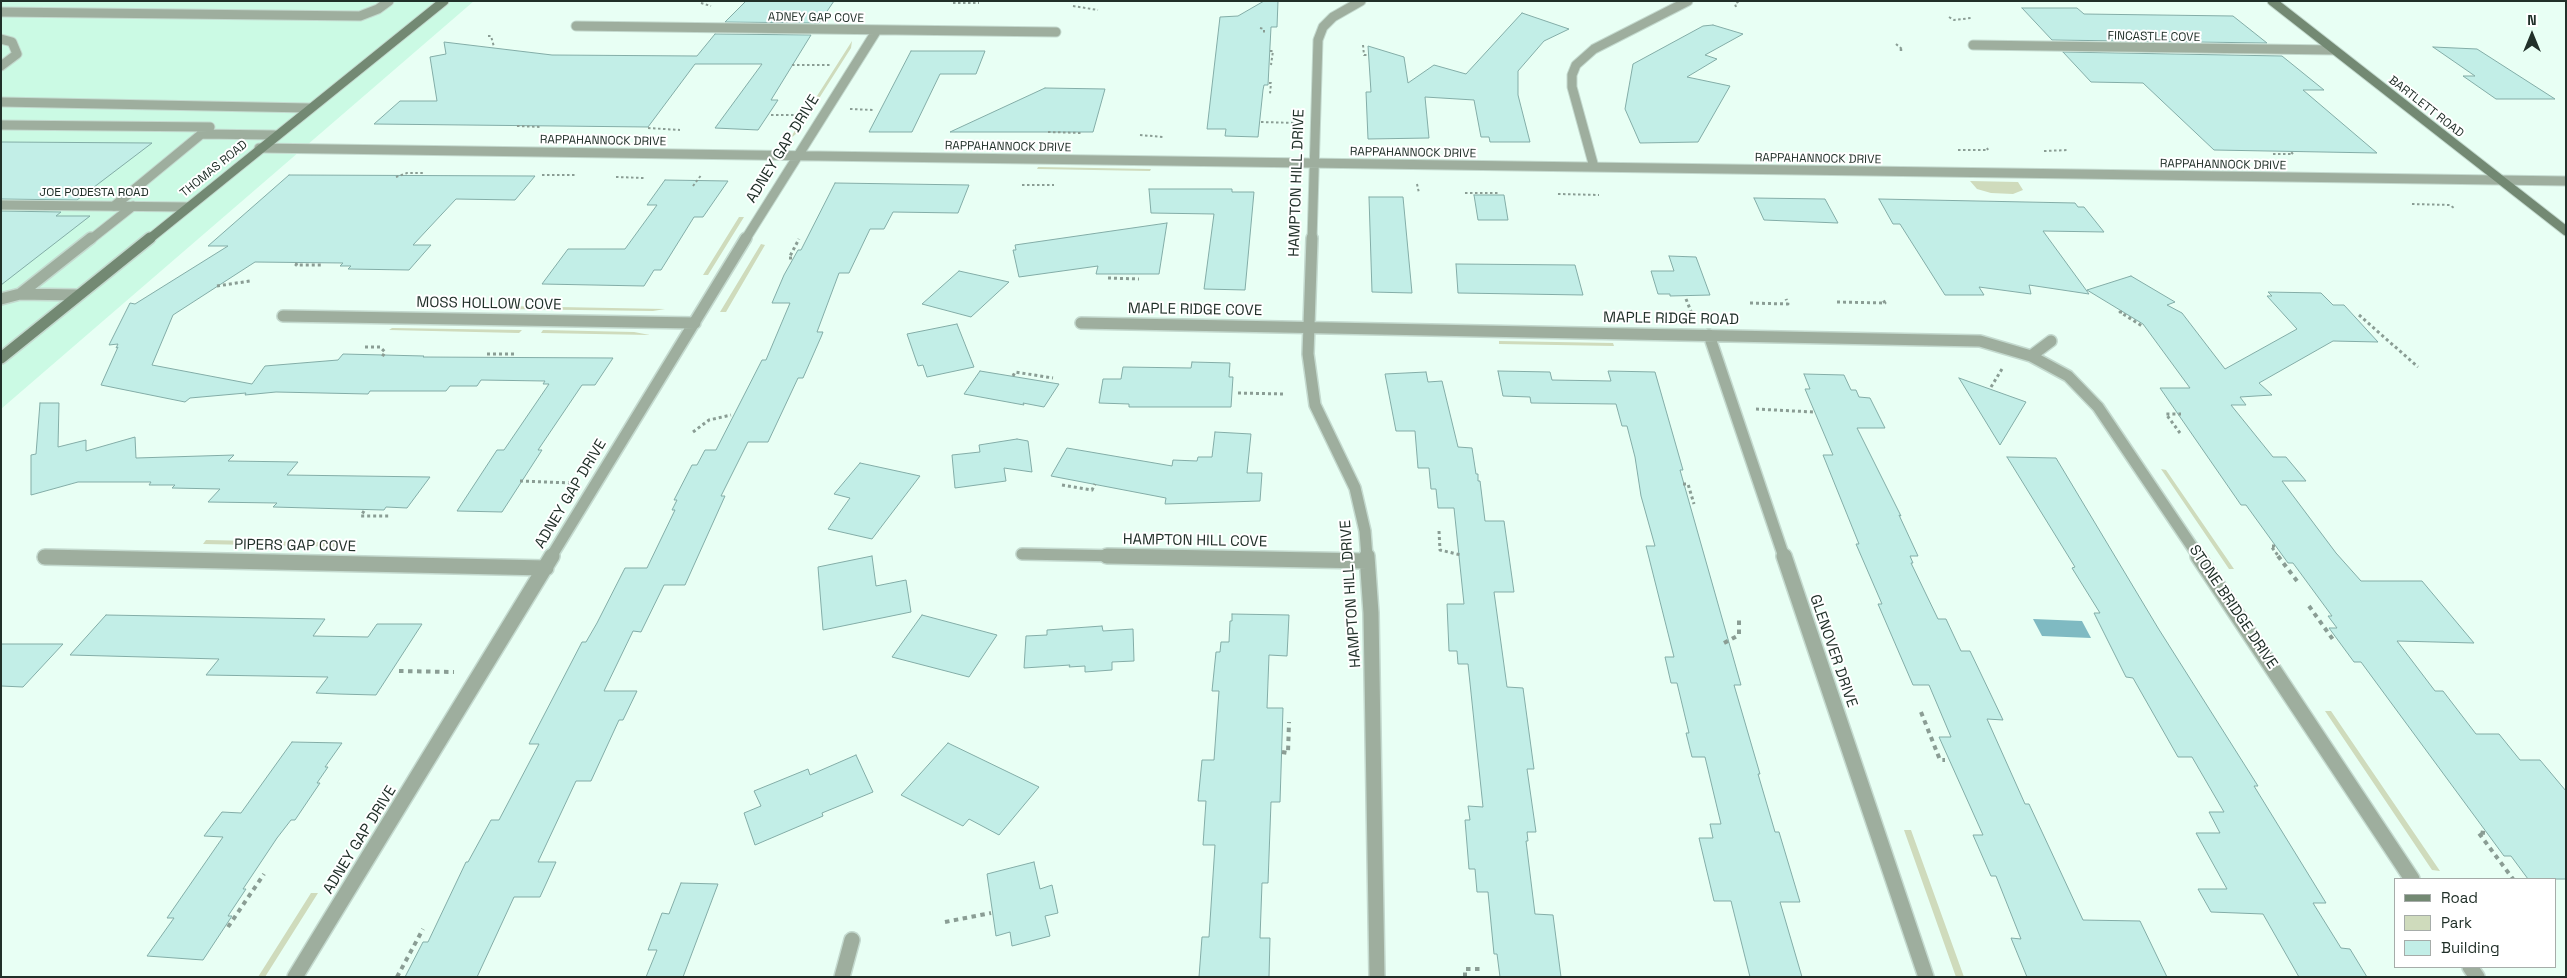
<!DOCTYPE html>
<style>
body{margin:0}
#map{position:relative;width:2567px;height:978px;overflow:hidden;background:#e8fff4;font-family:"Space Grotesk",sans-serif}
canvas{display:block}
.frame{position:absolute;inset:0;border:2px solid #213029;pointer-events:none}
.legend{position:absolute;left:2394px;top:878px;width:162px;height:90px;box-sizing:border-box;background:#fff;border:1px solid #a6aca9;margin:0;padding:6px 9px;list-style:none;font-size:15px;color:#213029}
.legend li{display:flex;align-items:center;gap:10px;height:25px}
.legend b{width:25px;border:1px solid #a6aca9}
.north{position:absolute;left:2507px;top:10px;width:50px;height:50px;-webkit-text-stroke:4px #fff;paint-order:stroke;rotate:0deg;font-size:14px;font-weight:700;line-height:20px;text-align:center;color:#213029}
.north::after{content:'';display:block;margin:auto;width:18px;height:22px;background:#213029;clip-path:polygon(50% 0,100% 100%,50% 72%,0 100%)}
</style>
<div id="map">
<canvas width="2567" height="978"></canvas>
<div class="frame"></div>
<ul class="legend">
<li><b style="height:6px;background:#738973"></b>Road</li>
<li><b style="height:14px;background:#cfdbbc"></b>Park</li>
<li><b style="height:14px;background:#c2eee7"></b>Building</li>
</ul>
<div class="north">N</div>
</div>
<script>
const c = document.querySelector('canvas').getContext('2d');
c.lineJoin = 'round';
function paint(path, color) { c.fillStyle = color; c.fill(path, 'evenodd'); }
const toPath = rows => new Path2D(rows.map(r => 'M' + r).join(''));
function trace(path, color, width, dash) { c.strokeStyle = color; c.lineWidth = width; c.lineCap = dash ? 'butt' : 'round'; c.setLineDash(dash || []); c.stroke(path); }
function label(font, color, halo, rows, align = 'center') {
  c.font = font + ' "Space Grotesk",sans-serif'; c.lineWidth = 4; c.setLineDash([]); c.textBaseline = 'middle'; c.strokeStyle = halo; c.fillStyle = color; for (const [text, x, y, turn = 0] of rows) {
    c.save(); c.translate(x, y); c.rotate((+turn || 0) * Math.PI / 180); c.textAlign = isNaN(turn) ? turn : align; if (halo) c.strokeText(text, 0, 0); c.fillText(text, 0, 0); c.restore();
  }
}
const built = toPath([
 [1,1,474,1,1,409]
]);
const green = toPath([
 [852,41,851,48,797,133,789,140],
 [1038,167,1151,169,1150,171,1037,169],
 [1970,181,2018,182,2023,190,2013,194,1991,193,1977,189],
 [739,217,744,217,708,275,703,275],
 [761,244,765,245,726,312,720,312],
 [506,306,665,309,653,311,504,309],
 [392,328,522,330,519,333,389,330],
 [543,330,634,332,650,335,541,333],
 [1499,341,1613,343,1614,346,1499,344],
 [2161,469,2166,470,2234,569,2229,569],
 [206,540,354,543,351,547,203,544],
 [2325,711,2331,711,2440,871,2432,870],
 [1904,830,1911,830,1964,977,1956,977],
 [311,893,318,893,265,977,258,977]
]);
const water = toPath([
 [2033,619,2082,621,2091,638,2042,636]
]);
const building = toPath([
 [746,1,834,1,819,23,725,22,746,1],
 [1264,1,1278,1,1277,27,1271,27,1268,85,1264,85,1263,90,1258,137,1225,136,1226,129,1207,129,1220,17,1238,16,1264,1],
 [2022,8,2077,8,2084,14,2233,16,2267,43,2052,40,2022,8],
 [1522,13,1569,29,1544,41,1518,71,1518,95,1530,142,1490,142,1489,137,1481,137,1474,100,1425,97,1429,138,1368,139,1366,92,1371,92,1368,46,1404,57,1408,83,1434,65,1466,74,1522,13],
 [1713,25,1743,34,1705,55,1717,59,1687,77,1730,86,1698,142,1640,143,1625,109,1633,64,1703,26,1713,25],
 [715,34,811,35,771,100,778,100,758,130,715,128,762,64,695,64,648,127,374,124,400,101,437,101,430,57,446,54,444,42,552,55,697,56,715,34],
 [2433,47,2477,49,2555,99,2496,99,2463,76,2475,76,2433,47],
 [911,51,985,51,976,74,940,74,912,132,869,132,911,51],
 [2063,52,2282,56,2324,90,2303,90,2377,153,2214,150,2143,83,2091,82,2063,52],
 [1045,88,1105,89,1093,132,950,132,1045,88],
 [1,142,152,143,77,200,1,199,1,142],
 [289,175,535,176,515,200,456,199,413,245,431,245,409,270,348,269,351,266,340,266,343,263,255,262,173,315,152,365,252,384,265,366,338,360,343,354,424,356,423,357,613,358,595,385,582,385,538,450,542,450,502,512,457,511,497,450,504,450,549,384,543,384,545,381,481,380,477,386,450,386,446,391,370,391,368,394,276,392,245,395,246,393,190,398,185,402,101,385,118,347,116,348,118,344,109,345,130,303,135,304,228,246,208,246,289,175],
 [665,180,728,181,703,217,694,217,661,270,654,270,644,286,542,284,568,249,625,249,657,205,647,205,665,180],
 [835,183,969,185,958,213,893,212,884,229,870,229,849,273,839,273,817,332,823,332,821,337,803,378,798,378,768,442,748,442,721,496,725,496,685,585,664,585,641,632,633,631,604,691,637,691,623,720,619,720,591,781,576,781,538,862,556,862,540,897,514,897,477,977,405,977,423,942,428,942,466,862,468,862,491,820,499,820,539,744,529,744,582,642,586,642,597,623,625,568,647,568,675,510,672,510,677,500,674,500,692,465,697,465,705,450,716,450,762,360,766,360,790,303,772,303,784,275,798,250,801,250,835,183],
 [1149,189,1232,189,1232,192,1254,192,1245,290,1204,289,1214,214,1151,213,1149,189],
 [1474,195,1504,195,1508,220,1478,220,1474,195],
 [1369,197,1403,197,1412,293,1372,292,1369,197],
 [1754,198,1825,199,1838,223,1764,220,1754,198],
 [1879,199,2075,203,2078,207,2084,207,2104,232,2043,231,2089,294,2029,285,2031,294,1979,287,1984,295,1945,295,1900,224,1893,224,1879,199],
 [1,211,61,212,56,216,90,216,1,285,1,211],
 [1167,223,1159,274,1096,274,1098,266,1019,277,1013,250,1016,250,1015,245,1167,223],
 [1669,256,1696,257,1710,295,1670,296,1670,294,1658,294,1651,271,1674,271,1669,256],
 [1456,264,1575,265,1583,295,1458,293,1456,264],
 [959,271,1009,282,971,317,922,304,959,271],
 [2131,276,2175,302,2167,305,2182,313,2225,369,2297,329,2267,296,2272,296,2268,292,2321,293,2333,305,2344,305,2378,342,2333,341,2259,383,2272,395,2240,397,2246,405,2231,405,2273,457,2286,457,2306,481,2282,481,2336,553,2361,581,2422,581,2474,643,2397,641,2435,691,2443,691,2476,734,2499,734,2520,760,2540,760,2566,791,2566,879,2528,879,2511,856,2504,856,2361,662,2354,662,2329,628,2337,628,2328,616,2332,616,2293,563,2288,563,2246,505,2241,505,2160,388,2190,388,2143,324,2087,290,2131,276],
 [957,324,974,367,927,377,923,365,918,366,907,334,957,324],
 [1192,362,1230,363,1229,377,1233,377,1231,407,1129,407,1129,404,1099,403,1103,379,1121,379,1123,367,1191,368,1192,362],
 [980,371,1059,384,1044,407,1023,403,1024,405,964,394,980,371],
 [1498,371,1550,372,1552,380,1611,381,1608,371,1655,372,1683,470,1680,470,1741,685,1734,685,1760,774,1758,774,1775,832,1779,832,1800,902,1780,902,1802,977,1750,977,1731,901,1714,901,1699,838,1713,838,1710,824,1721,824,1705,757,1692,757,1686,733,1689,733,1677,683,1671,683,1665,657,1674,657,1646,546,1655,546,1641,496,1635,457,1627,426,1622,426,1616,404,1531,403,1530,397,1503,396,1498,371],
 [1426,372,1428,382,1442,381,1458,447,1472,448,1476,474,1478,474,1478,481,1480,481,1485,521,1504,521,1514,592,1494,592,1507,687,1523,688,1534,769,1527,769,1536,832,1527,832,1528,841,1526,841,1535,914,1553,915,1561,977,1500,977,1497,954,1494,954,1488,892,1477,892,1475,869,1469,869,1465,820,1470,820,1468,806,1483,807,1468,664,1458,664,1457,651,1449,651,1447,604,1464,604,1454,508,1438,508,1436,489,1431,489,1429,468,1418,468,1415,431,1396,431,1385,374,1426,372],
 [1804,374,1844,375,1851,390,1856,390,1859,397,1870,398,1885,428,1857,428,1901,516,1899,515,1918,556,1910,556,1913,563,1911,563,1938,619,1946,619,1961,651,1970,651,2003,720,1987,719,2025,804,2029,804,2083,920,2140,921,2167,977,2027,977,2011,938,2021,939,1996,876,1991,876,1973,835,1983,835,1939,737,1951,737,1929,685,1913,685,1878,604,1882,604,1856,544,1859,544,1823,455,1833,455,1805,389,1810,389,1804,374],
 [1959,378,2026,402,2000,445,1959,378],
 [40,403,59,403,58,447,86,440,86,451,135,437,136,458,234,455,228,461,298,462,287,475,430,477,407,508,386,507,384,510,273,507,277,503,208,502,220,489,172,488,175,485,149,485,151,482,78,482,31,495,31,455,36,454,40,403],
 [1215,432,1251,434,1247,473,1262,473,1260,501,1165,504,1166,498,1051,476,1067,448,1172,466,1173,460,1197,461,1198,457,1212,457,1215,432],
 [1017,439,1028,441,1032,472,1004,468,1006,481,955,488,952,455,980,452,979,445,1017,439],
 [2007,457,2056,458,2158,628,2258,786,2254,786,2326,903,2313,903,2341,948,2350,949,2367,977,2299,977,2263,914,2211,912,2198,889,2227,889,2196,833,2220,833,2209,812,2224,812,2192,757,2178,757,2133,678,2126,677,2094,613,2100,613,2072,568,2075,567,2007,457],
 [860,463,920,476,872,539,828,529,850,498,834,494,860,463],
 [872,556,876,586,906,580,911,612,823,630,818,567,872,556],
 [1232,614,1289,615,1287,656,1269,655,1267,708,1283,708,1280,802,1271,802,1268,883,1262,883,1260,938,1270,938,1269,977,1199,977,1202,937,1209,937,1215,845,1203,845,1206,801,1198,801,1202,760,1214,760,1219,691,1212,691,1216,652,1220,652,1221,642,1229,642,1230,621,1232,621,1232,614],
 [106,615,325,619,313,636,368,637,377,624,422,624,376,695,338,694,316,693,328,677,206,675,219,659,70,655,106,615],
 [922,615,997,635,969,677,892,657,922,615],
 [1102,626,1103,631,1133,629,1134,661,1112,662,1112,670,1085,672,1085,666,1069,667,1070,665,1024,668,1026,636,1047,635,1047,630,1102,626],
 [1,644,63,644,23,687,1,686,1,644],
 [292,742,342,743,325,767,328,767,317,783,320,783,295,820,291,820,277,838,243,889,246,889,228,916,232,916,203,960,147,956,174,918,167,918,223,837,204,836,222,812,241,813,292,742],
 [948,743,1039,787,999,835,969,819,963,826,901,795,948,743],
 [856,755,873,792,822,813,823,816,755,845,744,813,761,806,754,791,808,769,810,775,856,755],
 [1034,862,1040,889,1052,885,1058,913,1045,916,1050,936,1012,946,1010,932,996,936,987,874,1034,862],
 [681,883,718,884,683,977,646,977,657,950,648,950,662,913,669,914,681,883]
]);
const pathFar2 = toPath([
 [701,3,711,6],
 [953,3,979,3],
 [1073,6,1098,10],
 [1736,7,1735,4,1739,1],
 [1949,17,1954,20,1971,18],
 [1260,28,1264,29,1264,34],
 [488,36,491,36,494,47],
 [1896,44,1903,50,1899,50],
 [1363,45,1364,55,1367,55],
 [1270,51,1273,51,1271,65],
 [792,65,831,65],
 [1269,83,1271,83,1270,94],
 [850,109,874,110],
 [771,115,800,115],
 [1261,122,1297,123],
 [517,126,541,127],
 [648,128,680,130],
 [1048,132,1082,133],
 [1140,135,1163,137],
 [1958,150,1988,150,1987,148],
 [2044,151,2069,150],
 [2273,154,2293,154,2290,151],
 [542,175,577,175],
 [396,177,407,173,423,173],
 [616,177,644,178],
 [1417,184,1419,193],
 [1022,185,1054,185],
 [693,186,702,174],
 [1465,193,1500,193],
 [1558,194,1599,195],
 [2412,204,2450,205,2454,208]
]);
const pathFar1 = toPath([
 [792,258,789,258,799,239],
 [297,263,296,265,322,265],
 [1108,278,1139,279],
 [217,286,250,281],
 [1686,299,1692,314],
 [1837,302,1885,303,1882,298],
 [1750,303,1788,304,1786,299],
 [2122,312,2120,312,2142,326],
 [2359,315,2418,367],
 [365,347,380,347,385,352,382,357],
 [487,354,514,354],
 [1013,376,1015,372,1053,378],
 [1991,387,2002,369],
 [1238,393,1283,394],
 [1756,409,1813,412],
 [693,432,709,420,731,415],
 [2180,433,2166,414,2181,414],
 [520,481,572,483],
 [1683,484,1688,484,1694,504],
 [1062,485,1092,490,1095,484],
 [364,511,361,516,390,516],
 [1439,531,1440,550,1461,555],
 [2275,546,2271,546,2279,557]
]);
const path = toPath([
 [2278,556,2297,581],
 [2309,606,2334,641],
 [1724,643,1739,635,1739,619],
 [399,671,454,672],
 [1921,712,1940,760,1945,760],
 [1282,752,1288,753,1289,722],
 [2485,833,2478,832,2513,879],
 [945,922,991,913],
 [228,927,264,874],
 [397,977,423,929],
 [1465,977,1465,969,1480,969]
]);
const laneFar1 = toPath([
 [1,12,360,16,378,9,389,1],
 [1,39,12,42,17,54,1,66],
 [1,102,309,108],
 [1,125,210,127,114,206],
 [201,134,275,135],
 [90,240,133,206]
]);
const lane = toPath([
 [20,294,78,295],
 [1,299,20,294,91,238]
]);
const streetFar2 = toPath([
 [576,26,1056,32],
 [1973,45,2334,50],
 [259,148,2566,181],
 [1594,167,1572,87,1572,75,1576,65,1594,49,1688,1],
 [1,205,188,207],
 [745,240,877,30],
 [1312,240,1318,40,1323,27,1333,17,1361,1]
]);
const streetFar1 = toPath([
 [1312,238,1308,354,1315,405,1355,488,1365,531,1367,557],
 [283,316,695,323],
 [1081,323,1980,341,2031,356,2068,376,2098,407,2199,557],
 [1709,335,1784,557],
 [2031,356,2051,341],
 [1022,554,1169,557],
 [551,557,746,238]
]);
const street = toPath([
 [1107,556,1367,561],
 [1367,556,1371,613,1377,977],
 [1784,556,1926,977],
 [2198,556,2412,879],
 [45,557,546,568],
 [2470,967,2477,977],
 [295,977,552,556],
 [842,977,852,940]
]);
const secondaryFar1 = toPath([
 [2272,1,2566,231],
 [148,240,444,1]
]);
const secondary = toPath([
 [1,358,150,238]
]);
const farStreetnames = [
 ["ADNEY GAP COVE",816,18,1],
 ["FINCASTLE COVE",2154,37,1],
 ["BARTLETT ROAD",2426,107,38],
 ["RAPPAHANNOCK DRIVE",603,141,1],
 ["RAPPAHANNOCK DRIVE",1008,147,1],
 ["RAPPAHANNOCK DRIVE",1413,153,1],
 ["RAPPAHANNOCK DRIVE",1818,159,1],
 ["RAPPAHANNOCK DRIVE",2223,165,1],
 ["THOMAS ROAD",214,169,-39],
 ["JOE PODESTA ROAD",94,193]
];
const streetNames = [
 ["ADNEY GAP DRIVE",783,149,-58],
 ["HAMPTON HILL DRIVE",1297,183,-88],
 ["MOSS HOLLOW COVE",489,304,1],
 ["MAPLE RIDGE COVE",1195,310,1],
 ["MAPLE RIDGE ROAD",1671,319,1],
 ["ADNEY GAP DRIVE",571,494,-59],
 ["HAMPTON HILL COVE",1195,541,1],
 ["PIPERS GAP COVE",295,546,1],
 ["HAMPTON HILL DRIVE",1351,594,-94],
 ["STONE BRIDGE DRIVE",2233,607,56],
 ["GLENOVER DRIVE",1833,651,71],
 ["ADNEY GAP DRIVE",360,840,-58]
];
paint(built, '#cbfae4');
paint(green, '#cfdbbc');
paint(water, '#7fbac2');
paint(building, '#c2eee7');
trace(building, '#83ada7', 1);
trace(laneFar1, '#c4dacf', 11);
trace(lane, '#c4dacf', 14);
trace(streetFar2, '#c4dacf', 11);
trace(streetFar1, '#c4dacf', 14);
trace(street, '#c4dacf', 18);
trace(secondaryFar1, '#c4dacf', 11);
trace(secondary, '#c4dacf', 14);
trace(pathFar2, '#8a9d94', 2, [2.5, 2.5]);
trace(pathFar1, '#8a9d94', 3, [3, 3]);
trace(path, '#8a9d94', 4, [4.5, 4.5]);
trace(laneFar1, '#9eae9e', 9);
trace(lane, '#9eae9e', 11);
trace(streetFar2, '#9eae9e', 9);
trace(streetFar1, '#9eae9e', 11);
trace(street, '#9eae9e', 15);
trace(secondaryFar1, '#738973', 9);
trace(secondary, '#738973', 11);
label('12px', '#213029', '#fff', farStreetnames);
label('15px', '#213029', '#fff', streetNames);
</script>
